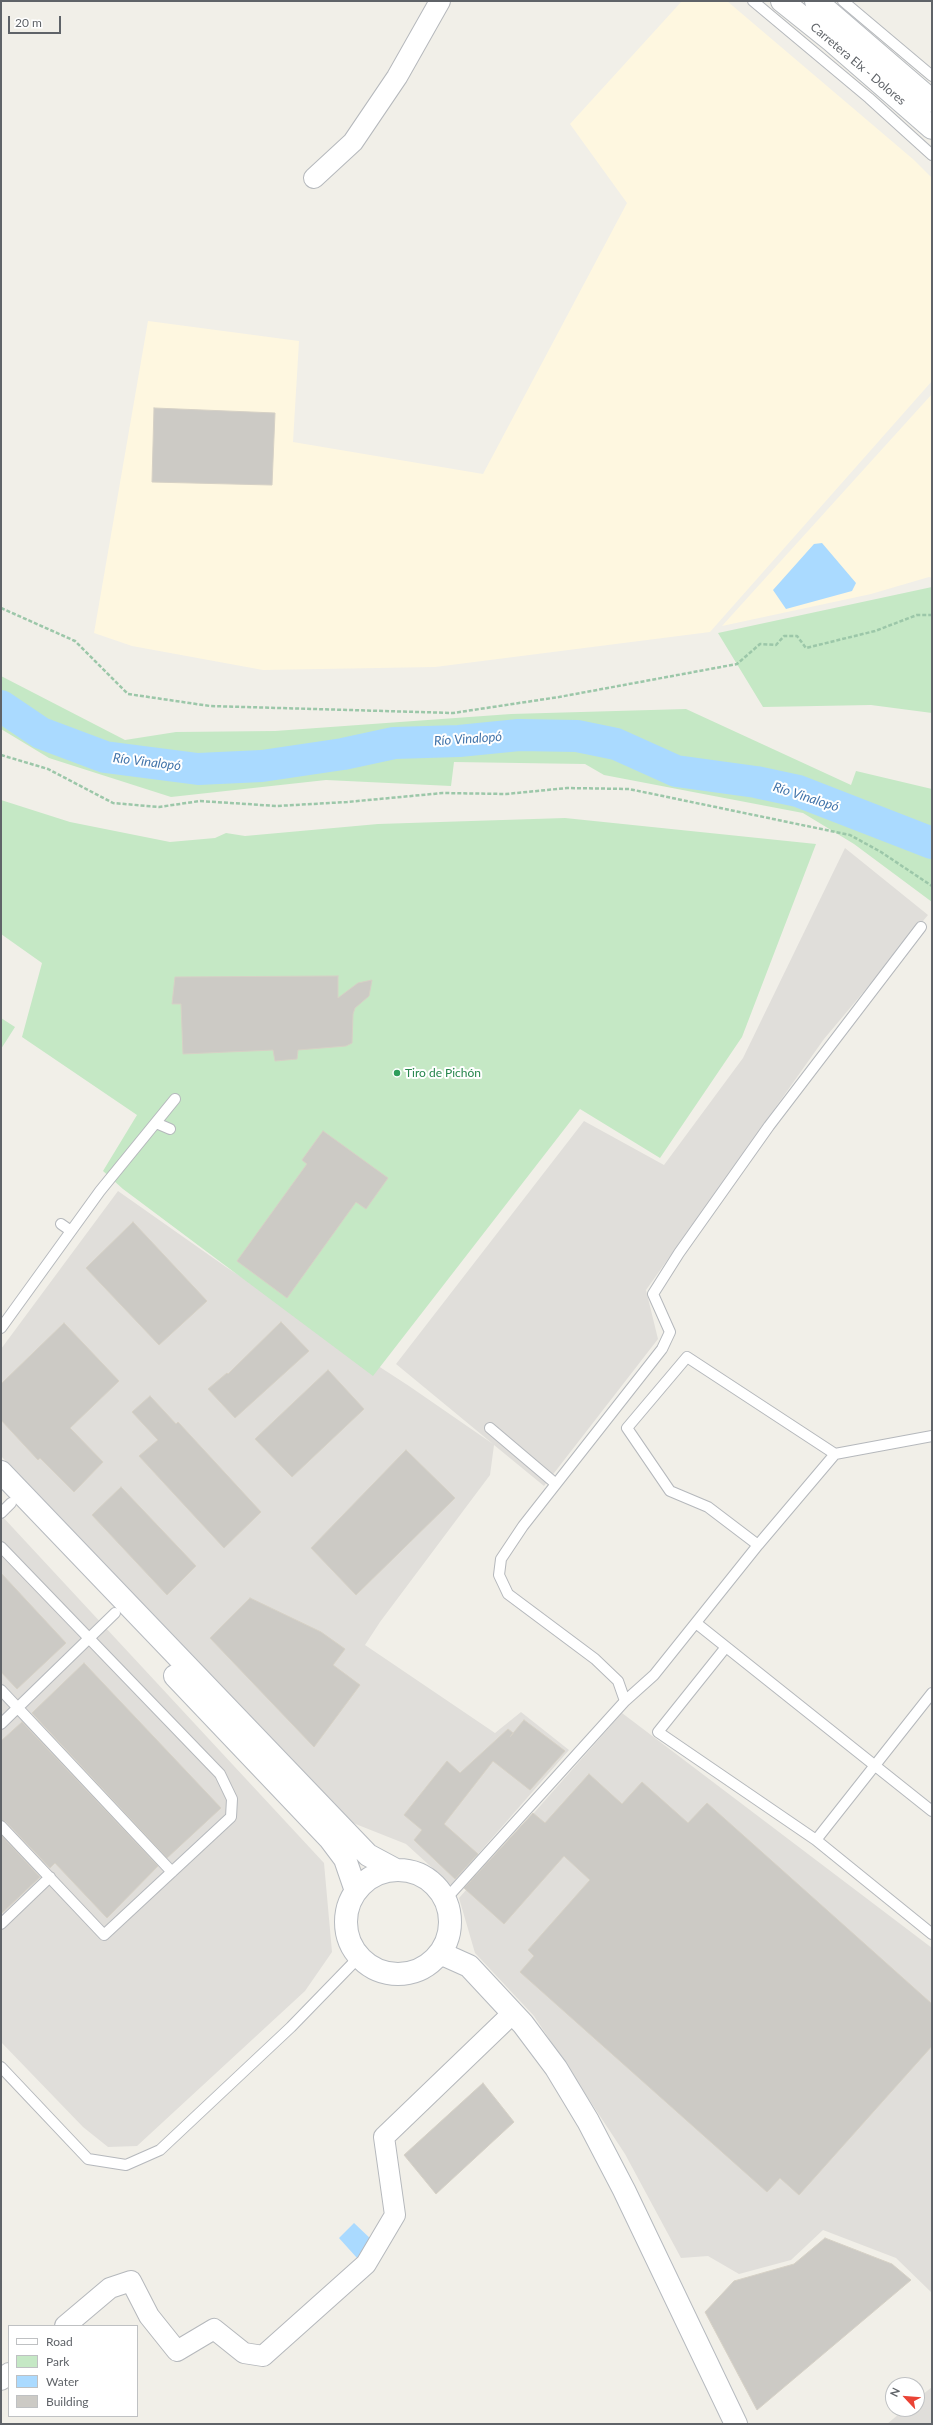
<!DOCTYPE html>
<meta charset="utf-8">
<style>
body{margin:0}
#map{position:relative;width:933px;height:2425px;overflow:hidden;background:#f1efe8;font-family:Lato,sans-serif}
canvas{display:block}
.frame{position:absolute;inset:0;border:2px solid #5f6368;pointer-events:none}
.legend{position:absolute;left:8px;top:2325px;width:130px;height:92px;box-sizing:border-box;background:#fff;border:1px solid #bfc1c3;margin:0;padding:5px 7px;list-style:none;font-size:12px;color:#5f6368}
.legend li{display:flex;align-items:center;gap:8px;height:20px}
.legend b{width:20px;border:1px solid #bfc1c3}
.north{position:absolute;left:885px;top:2377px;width:40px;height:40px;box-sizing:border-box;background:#fff;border:1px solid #bfc1c3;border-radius:50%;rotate:296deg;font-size:11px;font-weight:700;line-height:16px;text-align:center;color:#5f6368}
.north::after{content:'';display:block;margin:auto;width:14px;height:18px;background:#ea4335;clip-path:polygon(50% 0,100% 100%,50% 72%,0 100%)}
.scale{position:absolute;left:8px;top:16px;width:53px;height:18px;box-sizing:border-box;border:2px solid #5f6368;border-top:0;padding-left:5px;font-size:12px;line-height:14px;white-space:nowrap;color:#5f6368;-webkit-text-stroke:3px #fff;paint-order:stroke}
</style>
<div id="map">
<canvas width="933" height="2425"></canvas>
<div class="frame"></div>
<ul class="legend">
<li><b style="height:5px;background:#fff"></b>Road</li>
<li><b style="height:11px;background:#c5e8c5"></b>Park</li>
<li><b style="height:11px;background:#aadaff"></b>Water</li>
<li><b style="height:11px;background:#cccac5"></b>Building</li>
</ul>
<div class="north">N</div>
<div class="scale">20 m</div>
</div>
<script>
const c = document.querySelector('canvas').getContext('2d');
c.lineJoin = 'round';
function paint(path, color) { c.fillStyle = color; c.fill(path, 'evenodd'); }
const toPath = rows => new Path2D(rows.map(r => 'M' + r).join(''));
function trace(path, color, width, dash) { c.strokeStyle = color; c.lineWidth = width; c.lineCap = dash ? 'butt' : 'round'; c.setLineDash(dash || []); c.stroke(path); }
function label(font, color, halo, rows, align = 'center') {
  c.font = font + ' Lato,sans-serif'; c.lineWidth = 4; c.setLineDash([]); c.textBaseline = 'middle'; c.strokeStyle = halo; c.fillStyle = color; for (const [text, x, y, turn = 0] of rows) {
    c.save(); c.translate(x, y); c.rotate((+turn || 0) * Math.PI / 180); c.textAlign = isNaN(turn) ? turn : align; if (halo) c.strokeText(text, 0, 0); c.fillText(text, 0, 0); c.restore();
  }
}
const commercial = toPath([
 [682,1,727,1,914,160,932,178,932,381,710,632,435,667,263,670,132,646,94,633,148,321,299,341,293,442,483,474,627,203,570,124],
 [932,394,932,578,929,577,871,594,722,626]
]);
const industrial = toPath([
 [845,848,928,915,824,1039,646,1290,658,1339,544,1486,494,1445,490,1475,380,1622,365,1645,495,1733,521,1712,569,1750,451,1885,406,1844,348,1821,1,1456,1,1349,118,1191,226,1267,409,1386,493,1444,396,1364,584,1121,664,1165,743,1058],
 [1,1515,324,1863,332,1952,305,1991,137,2146,108,2147,83,2127,1,2042],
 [622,1713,932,1948,932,2293,896,2258,823,2230,791,2260,739,2274,708,2256,681,2258,625,2154,534,2016,475,1953,459,1898],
 [932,2387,932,2424,887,2424,905,2409,917,2409,917,2399]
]);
const green = toPath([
 [932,587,932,713,871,705,763,707,718,633],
 [1,676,125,740,176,732,275,731,511,714,686,709,851,785,856,771,932,789,932,902,854,844,803,813,604,775,585,764,454,762,451,786,326,780,171,797,49,758,1,729],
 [1,800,70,822,170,842,215,838,226,833,245,836,378,824,565,818,816,844,742,1037,660,1158,580,1109,373,1376,123,1189,103,1171,137,1115,22,1037,42,963,1,934],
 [1,1018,15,1027,1,1049]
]);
const water = toPath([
 [822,543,856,583,852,591,786,609,773,590,814,544],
 [354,2223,374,2242,357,2258,339,2238]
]);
const river = toPath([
 [1,706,41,733,105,757,198,769,262,766,343,754,394,743,459,741,519,735,577,736,616,744,676,771,756,782,798,791,932,843]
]);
const building = toPath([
 [154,408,275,413,272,485,152,482,154,408],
 [338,976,338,998,358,983,372,980,369,996,355,1008,353,1014,352,1043,346,1046,298,1050,297,1059,275,1061,273,1050,183,1054,181,1004,172,1004,175,977,338,976],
 [323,1131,388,1178,366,1209,356,1202,287,1298,237,1261,307,1164,302,1160,323,1131],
 [133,1222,207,1301,159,1345,86,1268,133,1222],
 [281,1322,309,1351,235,1418,208,1389,227,1373,228,1374,281,1322],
 [64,1323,119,1381,70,1428,103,1462,74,1492,40,1458,38,1460,1,1420,1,1384,64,1323],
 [328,1370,364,1409,292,1477,255,1439,328,1370],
 [150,1396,176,1424,178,1422,261,1512,224,1548,139,1456,158,1440,132,1412,150,1396],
 [406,1450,455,1498,356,1595,311,1548,406,1450],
 [121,1487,196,1566,167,1595,92,1515,121,1487],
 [1,1573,66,1643,17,1689,1,1672,1,1573],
 [250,1598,321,1632,345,1649,333,1665,360,1685,314,1747,210,1638,250,1598],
 [84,1663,221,1808,167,1858,32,1713,84,1663],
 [524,1720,565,1751,530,1790,493,1761,444,1824,478,1854,455,1879,414,1840,422,1830,404,1815,447,1761,460,1773,508,1729,513,1733,510,1737,524,1720],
 [22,1722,158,1866,107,1918,55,1863,50,1868,6,1822,1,1820,1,1741,22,1722],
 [589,1774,622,1804,642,1782,688,1823,707,1803,932,2004,932,2046,799,2195,780,2178,767,2192,520,1972,534,1956,528,1950,590,1880,564,1856,504,1924,464,1888,533,1813,545,1823,589,1774],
 [1,1835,40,1877,1,1914,1,1835],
 [483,2083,514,2122,436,2194,404,2155,483,2083],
 [825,2238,892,2264,911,2280,757,2410,705,2312,734,2281,794,2264,825,2238]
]);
const path = toPath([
 [1,608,75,641,128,694,210,706,453,713,559,697,737,664,760,644,776,645,784,636,797,636,806,648,875,631,917,615,932,615],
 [1,755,48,769,113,803,159,807,200,801,277,806,347,802,443,793,506,794,567,788,629,789,850,835,881,852,932,886]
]);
const lane = toPath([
 [753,1,869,98,932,155],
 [843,1,932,76],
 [156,1123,170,1129],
 [61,1224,71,1231],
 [1,1328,100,1191,175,1099],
 [490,1428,556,1484],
 [1,1513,11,1503],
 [758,1545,708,1507,670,1491,627,1428,687,1357,835,1454],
 [1,1547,220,1774,232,1799,231,1817,104,1935,1,1826],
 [696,1623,932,1811],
 [726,1647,658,1732,816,1840,932,1934],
 [1,1690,172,1872],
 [625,1701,654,1675,758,1545,835,1454,932,1436],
 [1,1724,115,1613],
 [816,1840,932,1693],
 [445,1900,625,1701,618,1681,595,1659,508,1594,499,1575,501,1559,523,1526,662,1349,670,1332,653,1294,679,1253,769,1126,921,927],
 [1,1924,50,1877],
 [1,2067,88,2159,126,2165,160,2150,291,2027,359,1957]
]);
const street = toPath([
 [314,178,353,142,397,77,440,1],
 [65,2326,110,2288,131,2281,149,2316,177,2351,214,2329,244,2353,263,2356,366,2264,395,2215,384,2137,513,2013],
 [1,2380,9,2373]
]);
const secondary = toPath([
 [782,1,832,41,932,128],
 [816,1,932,101],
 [1,1472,368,1855,396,1870],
 [175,1676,330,1839,345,1859,356,1891],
 '346 1922a52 52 0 1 1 104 0a52 52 0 1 1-104 0Z',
 [440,1953,469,1966,523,2024,556,2068,588,2121,624,2190,736,2424]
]);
const markers = [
 [397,1073,4,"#2e9e5b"]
];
const streetNames = [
 ["Carretera Elx - Dolores",858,64,40]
];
const leisureNames = [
 ["Tiro de Pichón",405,1073]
];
const waterNames = [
 ["Río Vinalopó",468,739,-4],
 ["Río Vinalopó",147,762,7],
 ["Río Vinalopó",806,797,18]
];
paint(commercial, '#fef7e0');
paint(industrial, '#e0deda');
paint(green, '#c5e8c5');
paint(water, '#aadaff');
trace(river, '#aadaff', 32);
paint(building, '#cccac5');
trace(building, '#d6d1c6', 1);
trace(lane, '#b5b8bc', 12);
trace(street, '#b5b8bc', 22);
trace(secondary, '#b6babf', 24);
trace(path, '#9cc7a9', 2.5, [4, 2]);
trace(lane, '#fff', 10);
trace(street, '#fff', 20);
trace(secondary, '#fff', 22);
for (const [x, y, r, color] of markers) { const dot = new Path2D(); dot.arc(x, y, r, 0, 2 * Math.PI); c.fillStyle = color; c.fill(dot); trace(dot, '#fff', 1.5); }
label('12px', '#5f6368', '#fff', streetNames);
label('12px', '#27864d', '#fff', leisureNames, 'left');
label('italic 13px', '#4174aa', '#fff', waterNames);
</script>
